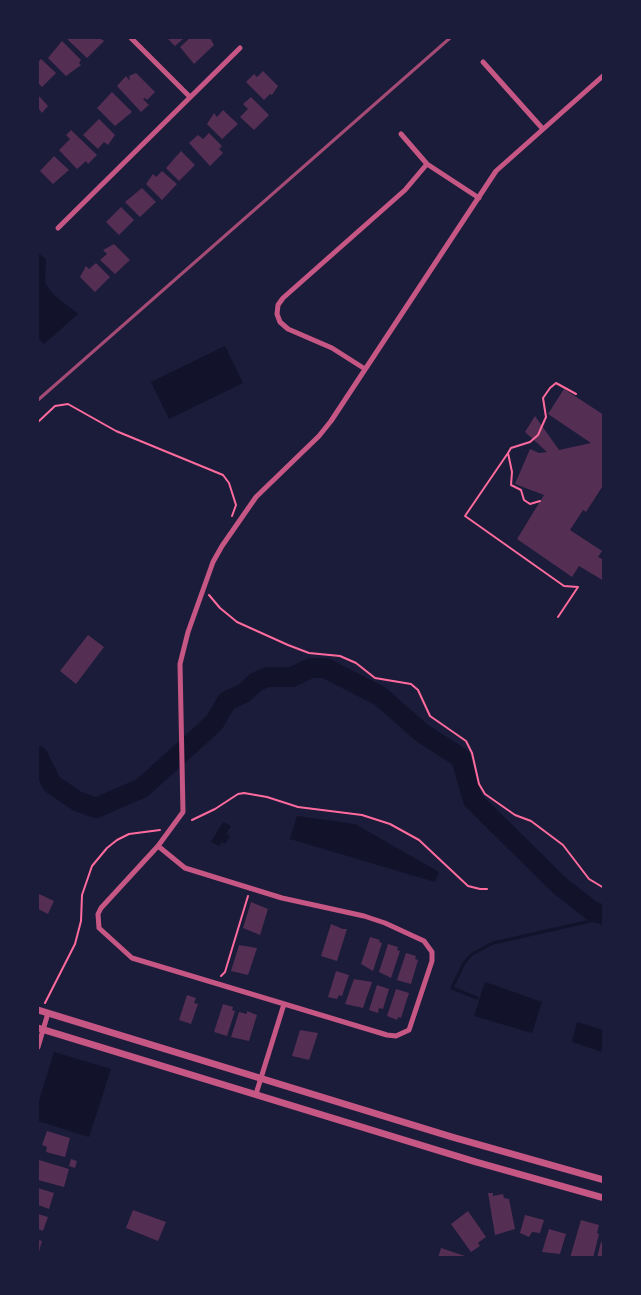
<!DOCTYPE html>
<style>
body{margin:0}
#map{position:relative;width:641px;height:1295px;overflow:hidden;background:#1b1b3a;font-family:Mulish,sans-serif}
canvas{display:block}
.frame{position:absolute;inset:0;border:39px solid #1b1b3a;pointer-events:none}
</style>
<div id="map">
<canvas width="641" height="1295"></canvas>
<div class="frame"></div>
</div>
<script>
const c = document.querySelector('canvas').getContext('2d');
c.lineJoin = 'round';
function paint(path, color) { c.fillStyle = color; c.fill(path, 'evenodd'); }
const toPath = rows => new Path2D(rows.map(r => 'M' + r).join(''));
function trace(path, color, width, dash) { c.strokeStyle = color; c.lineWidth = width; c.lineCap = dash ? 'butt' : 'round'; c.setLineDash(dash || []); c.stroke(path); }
const water = toPath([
 [38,253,46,259,45,283,54,295,78,314,44,344,38,338],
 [225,346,243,383,169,419,151,382],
 [297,816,355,824,439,872,435,882,290,839],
 [223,822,231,826,226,834,230,836,225,844,222,842,219,846,211,842],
 [485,982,542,1002,532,1033,474,1016],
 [577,1022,603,1030,603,1052,572,1042],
 [54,1052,111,1069,89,1137,38,1121,38,1104]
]);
const stream = toPath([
 [477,998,452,988,464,963,472,954,493,943,604,918]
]);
const river = toPath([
 [38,756,52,784,77,801,96,808,142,788,214,723,227,701,244,693,256,682,267,677,292,677,311,668,325,668,380,696,422,733,461,758,473,800,559,885,592,911,604,915]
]);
const building = toPath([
 [66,38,100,38,104,41,87,58],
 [167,38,184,38,175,46],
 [190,38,210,38,214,45,194,64,180,47],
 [62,41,81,60,79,63,81,65,66,76,48,58],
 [41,59,56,73,42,87,38,83,38,62],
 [263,71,278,86,272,95,270,94,264,100,246,82,254,74,257,77],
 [136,73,155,92,147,100,145,98,143,99,149,105,141,112,117,86,126,76,130,81,129,76],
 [112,92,132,112,115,126,97,108],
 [38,95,48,106,42,113,38,108],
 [251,97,269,115,254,130,240,117,248,109,243,104],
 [223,110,238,124,222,139,207,124,214,113,217,117],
 [99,119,115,135,108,145,104,142,98,149,83,135],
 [71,130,97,155,88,164,86,161,77,169,59,150,70,139,66,135],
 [209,133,222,146,219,149,223,153,210,166,189,143,198,135,203,139],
 [181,151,195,165,179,181,166,168],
 [54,156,69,170,53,184,40,171],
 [162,171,177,184,162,200,146,184,153,174,156,177],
 [142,188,156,202,140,217,125,202],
 [121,207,134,220,119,235,106,222],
 [114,244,130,260,115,274,100,260,107,254,103,250],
 [96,263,110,277,95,292,80,277,86,266,89,269],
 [564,389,604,415,604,484,586,512,583,510,570,530,602,551,598,557,604,560,604,581,579,566,572,577,517,539,544,495,515,484,530,449,539,453,547,452,525,432,535,416,559,450,591,443,548,414],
 [88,635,104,647,76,684,60,671],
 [39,894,54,901,48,914,38,909],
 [251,902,268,909,260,935,243,928],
 [331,924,343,929,347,929,337,961,321,956],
 [370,937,380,940,379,942,382,943,373,971,361,964],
 [388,944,398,947,397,950,400,951,391,978,379,972],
 [239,945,257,948,248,975,231,971],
 [406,953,416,956,415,959,418,960,411,984,397,980],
 [336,971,349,975,342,996,339,995,337,999,328,997],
 [354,979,372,982,363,1008,345,1004],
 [377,985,389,989,383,1009,379,1008,378,1013,369,1010],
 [396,989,409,993,401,1018,398,1017,397,1020,387,1016],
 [187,995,196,998,194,1003,198,1004,191,1024,179,1020],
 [223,1004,233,1007,232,1010,235,1011,227,1036,214,1032],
 [247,1011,257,1015,249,1041,231,1037,239,1012,247,1014],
 [300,1030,318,1033,309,1060,292,1056],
 [47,1131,70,1138,65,1157,46,1152,47,1147,42,1145],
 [71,1159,77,1161,75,1168,69,1166],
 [39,1160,69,1169,64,1187,38,1180],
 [38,1188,54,1193,49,1209,38,1205],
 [488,1193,493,1193,493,1196,503,1194,504,1198,509,1199,515,1229,495,1235],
 [133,1210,166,1222,158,1241,126,1228],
 [468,1211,486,1237,478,1243,480,1246,471,1252,451,1224],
 [38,1214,48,1217,43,1231,38,1229],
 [525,1215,544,1220,540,1233,532,1232,529,1237,520,1233],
 [581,1220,599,1225,597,1233,599,1234,593,1258,570,1258],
 [549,1229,566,1234,560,1254,542,1252],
 [38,1240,42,1241,38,1255],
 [601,1242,604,1243,604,1258,597,1258],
 [441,1248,468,1257,468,1258,438,1258]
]);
const path = toPath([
 [38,422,55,406,68,404,116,431,223,475,229,483,236,505,232,516],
 [508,453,511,448,530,442,538,435,546,417,543,398,550,388,556,383,576,394],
 [540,501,530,504,524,500,521,490,511,485,512,472,508,453,465,516,564,586,578,587,558,617],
 [209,595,220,608,237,622,288,645,309,653,340,656,356,663,375,678,411,684,418,690,430,716,466,741,472,753,479,784,485,794,515,815,531,821,563,845,589,879,604,888],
 [192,820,215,809,238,794,244,793,267,797,298,807,362,815,390,824,419,840,468,886,480,889,487,889],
 [221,976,225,972,248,896],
 [45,1003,75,944,81,921,82,895,92,866,107,848,117,840,129,834,160,830]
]);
const minor = toPath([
 [131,38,190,97],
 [483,62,542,128],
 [401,134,427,164,479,198],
 [58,228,240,48],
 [365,369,332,348,288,329,280,322,277,314,278,305,283,298,405,190,427,164],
 [158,846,185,868,282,898,364,916,385,923,424,941,432,952,432,961,409,1030,396,1036,387,1035,132,958,99,928,98,914,101,908,158,846,183,812,180,664,188,632,213,562,222,546,256,497,319,436,331,421,496,171,604,75],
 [38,1047,48,1013],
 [256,1094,284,1004]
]);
const tertiary = toPath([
 [38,1010,452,1137,604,1180],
 [38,1028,476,1162,604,1198]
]);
const rail = toPath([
 [38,400,450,38]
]);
paint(water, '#12122b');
trace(stream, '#12122b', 3);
trace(river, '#12122b', 20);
paint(building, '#542f53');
trace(path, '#ff6b9d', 2);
trace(minor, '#c65784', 5);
trace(tertiary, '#c65784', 7);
trace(rail, '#a44b75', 3);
</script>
